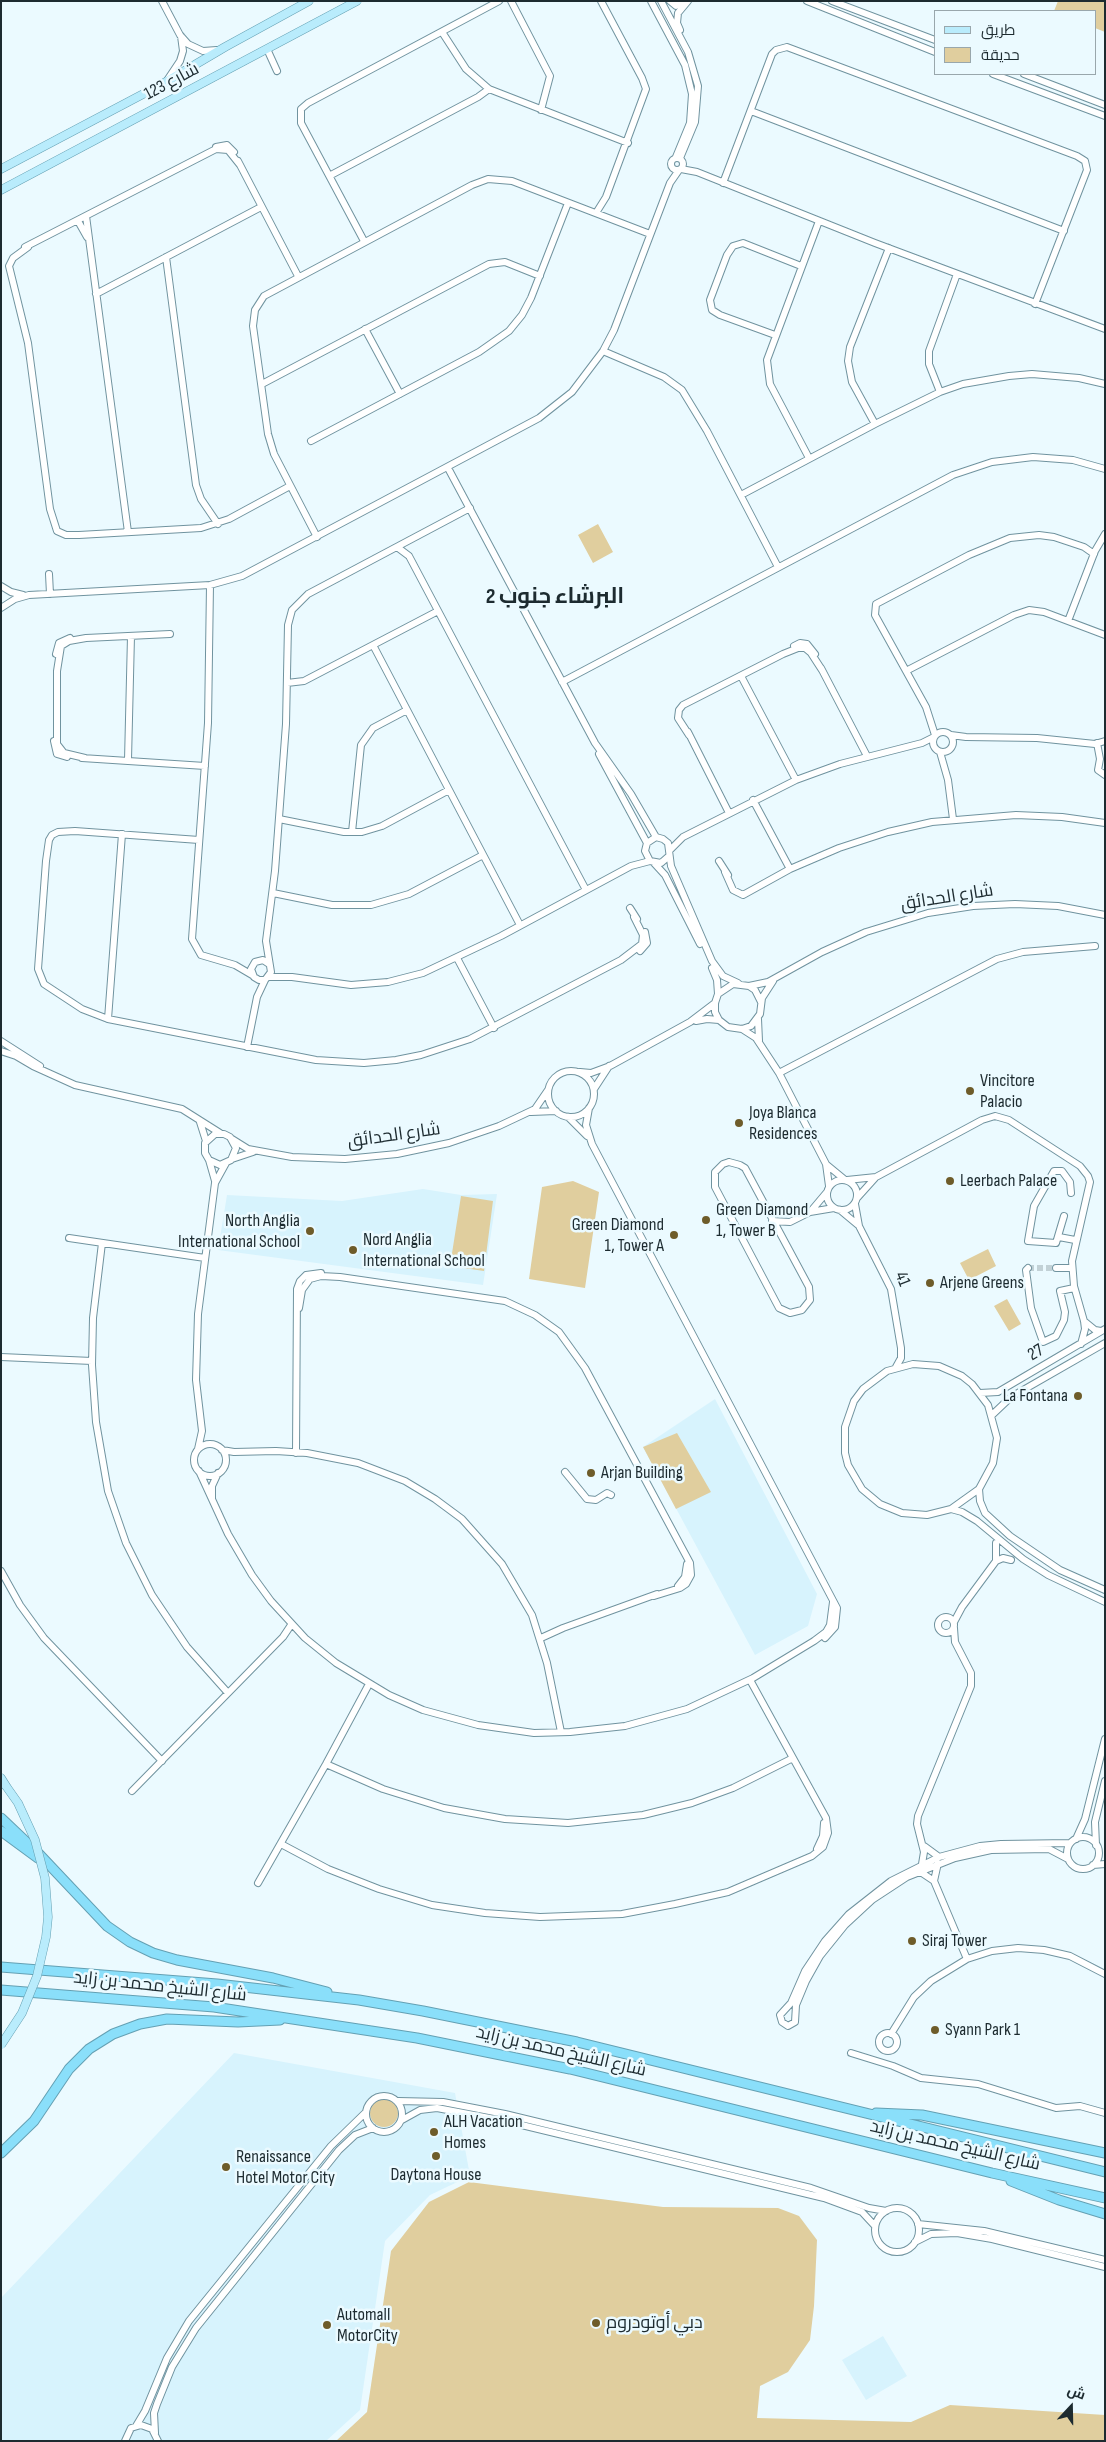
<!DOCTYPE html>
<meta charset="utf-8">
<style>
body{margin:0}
#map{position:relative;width:1106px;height:2442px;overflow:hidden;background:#ebfaff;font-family:"Sofia Sans Condensed",Cairo,sans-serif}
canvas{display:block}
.frame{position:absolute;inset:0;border:2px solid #1d2b30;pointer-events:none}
.legend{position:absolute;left:934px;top:10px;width:162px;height:65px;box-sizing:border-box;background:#ebfaff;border:1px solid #99a7ac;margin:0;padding:6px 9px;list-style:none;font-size:15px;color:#1d2b30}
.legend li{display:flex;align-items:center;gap:10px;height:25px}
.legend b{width:25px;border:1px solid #99a7ac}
.north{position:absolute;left:1046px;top:2382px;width:50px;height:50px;-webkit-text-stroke:4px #ebfaff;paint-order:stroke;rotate:21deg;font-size:14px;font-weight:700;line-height:20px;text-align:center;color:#1d2b30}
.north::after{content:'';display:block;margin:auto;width:18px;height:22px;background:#1d2b30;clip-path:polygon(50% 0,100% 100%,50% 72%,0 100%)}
</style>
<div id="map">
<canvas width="1106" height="2442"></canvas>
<div class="frame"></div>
<ul class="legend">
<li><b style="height:6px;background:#b9ecfc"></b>طريق</li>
<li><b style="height:14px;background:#e0ce9e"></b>حديقة</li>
</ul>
<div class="north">ش</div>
</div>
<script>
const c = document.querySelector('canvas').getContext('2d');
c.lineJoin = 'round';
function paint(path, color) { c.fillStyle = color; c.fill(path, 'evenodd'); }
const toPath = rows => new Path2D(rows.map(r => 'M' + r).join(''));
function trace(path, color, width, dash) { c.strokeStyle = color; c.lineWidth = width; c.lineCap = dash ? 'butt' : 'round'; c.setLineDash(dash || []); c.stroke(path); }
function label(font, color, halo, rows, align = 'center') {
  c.font = font + ' "Sofia Sans Condensed",Cairo,sans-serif'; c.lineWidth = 5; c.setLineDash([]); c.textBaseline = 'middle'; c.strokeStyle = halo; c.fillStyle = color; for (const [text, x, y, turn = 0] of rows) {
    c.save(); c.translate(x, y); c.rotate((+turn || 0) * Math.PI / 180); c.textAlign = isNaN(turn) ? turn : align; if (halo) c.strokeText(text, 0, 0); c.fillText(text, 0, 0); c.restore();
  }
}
const built = toPath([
 [423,1189,461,1195,497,1194,483,1285,218,1250,227,1195,342,1201],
 [715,1399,817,1594,808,1626,755,1655,643,1447],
 [234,2053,455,2093,470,2176,430,2195,385,2241,360,2410,326,2441,1,2441,1,2298],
 [883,2336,907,2376,866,2400,842,2360]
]);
const green = toPath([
 [1058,1,1105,1,1105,32,1095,28,1095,11,1054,11],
 [598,524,613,552,593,563,578,535],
 [573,1181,599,1192,585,1288,529,1279,542,1187],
 [461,1196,493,1201,484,1271,450,1266],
 [988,1249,996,1266,969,1280,960,1263],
 [1007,1299,1021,1324,1009,1331,994,1306],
 [677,1433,711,1492,676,1509,643,1447],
 '370 2113a14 14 0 1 1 28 0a14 14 0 1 1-28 0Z',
 [469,2182,663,2207,778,2208,799,2216,817,2240,814,2306,810,2340,788,2372,760,2386,757,2418,911,2422,950,2405,1105,2415,1105,2441,336,2441,367,2412,391,2251,429,2202]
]);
const minorTunnel = toPath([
 [1028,1268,1056,1268]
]);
const minor = toPath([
 [162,1,180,35,188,44,203,51,217,50],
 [511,1,550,76,541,110],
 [651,1,685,65,692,94,690,123,676,157],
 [661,1,688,52,698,86,695,122,680,158],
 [670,1,676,6,682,1],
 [807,1,935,52],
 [832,1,935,40],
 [680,30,677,23,678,13,688,1],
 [442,32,466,69,489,89,628,143],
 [267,49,277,71],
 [993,74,1105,116],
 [1024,74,1105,105],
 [168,79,180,61,183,51,181,36],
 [751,111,1064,231],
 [216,147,227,145,234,152],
 '671 164a6 6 0 1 1 12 0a6 6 0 1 1-12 0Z',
 [238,161,298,276],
 [681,169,697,172,875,243,1105,329],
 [331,175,478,97,489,89],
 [723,183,772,54,776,50,787,47,1077,156,1085,161,1087,170,1035,304],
 [596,213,606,197,646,89,642,78,601,1],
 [86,216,128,532],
 [78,221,87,237],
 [364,241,301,123,301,109,308,103,499,1],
 [25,247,216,149,228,150,240,165],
 [28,247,13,258,9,266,28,343,50,509,57,531,66,535,79,535,201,528,229,519,290,486],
 [166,257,196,485,201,499,218,524],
 [96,294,261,207],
 [365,329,400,394],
 [775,335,720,315,712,310,710,300,727,255,733,246,743,243,801,266],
 [603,351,664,377,682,390,707,431,778,567],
 [262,384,489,264,505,262,540,276],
 [940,392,929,364,929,351,957,274],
 [875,424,852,382,848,361,850,347,889,248],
 [311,441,479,352,509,331,522,315,531,298,568,203],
 [809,458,770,384,767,360,819,221],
 [448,468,595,743,631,794,656,837],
 [741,495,875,424,940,392,963,384,1009,376,1032,374,1079,378,1105,384],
 [317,537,274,454,268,434,253,326,255,310,264,296,472,185,488,179,512,181,650,234],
 [397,547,409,556,586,890],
 [49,574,50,594],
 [210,585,208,723,192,939,201,955,235,965,252,975],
 [1,586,11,592,23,595],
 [1,608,15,599,29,595,210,585,242,576,539,418,572,392,603,351,614,330,670,183,679,170],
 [1068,621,1095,551,1105,534],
 [373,645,520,925],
 [794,646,800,643,807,644,815,654],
 [56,654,59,643,70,638],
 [821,668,867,756],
 [906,671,1014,615,1029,610,1044,612,1105,635],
 [741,676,796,780],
 [562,682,953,475,992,462,1033,457,1073,460,1105,469],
 [287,683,304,681,438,611],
 '933 742a10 10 0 1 1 20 0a10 10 0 1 1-20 0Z',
 [688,732,729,813],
 [689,735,678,718,679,710,683,705,783,654,798,648,805,648,811,653,822,670],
 [935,735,926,707,875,615,876,604,969,555,1010,538,1039,535,1054,537,1084,547,1094,554],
 [951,735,966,737,1037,738,1095,744,1105,741],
 [54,741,57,754,67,757],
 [1097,743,1100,759,1098,770,1105,775],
 [940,752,948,780,953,819],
 [599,754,647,843],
 [82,758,205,766],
 [85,758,64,753,57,744,57,671,61,646,69,641,86,638,170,634],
 [128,760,131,636],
 [753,800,790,869],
 [279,819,344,832,362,832,382,826,449,790],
 [352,832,361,745,373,728,407,710],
 [199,840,75,831,58,832,52,835,49,840,46,861,38,969,44,984,82,1009,108,1019,316,1060,364,1063,396,1060,421,1055,470,1039,621,960,642,944,643,935,634,917],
 [670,850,683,837,796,780,840,764,922,743,934,737],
 [669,856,661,863,650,861,645,851,647,843,656,837,663,839,668,843,671,866,712,961,723,976,738,983],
 [719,861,728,875],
 [654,863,665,875,700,944],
 [725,872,733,890,743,895,790,869,839,848,888,832,932,822,1016,815,1062,817,1105,823],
 [273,893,332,905,371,905,409,894,483,855],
 [630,908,637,919],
 [640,951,647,943,645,932],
 [457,958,494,1028],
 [269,964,263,960,255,962,251,969,254,977,259,980,265,980,271,972,266,941,275,871,286,724,288,625,292,610,308,594,470,508],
 [712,968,717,980,718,994],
 [269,977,292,977,351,985,388,982,423,973,501,936,631,866,650,861],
 [749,986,768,982,822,952,866,932,928,913,973,906,1015,904,1058,906,1105,915],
 [761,1002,755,990,749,986,733,984,718,994,715,1003,715,1012,719,1020,728,1027,742,1029,751,1026,760,1014,762,998,773,981],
 [108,1019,122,834],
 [758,1019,759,1041],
 [696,1021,707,1019,719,1020],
 [742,1029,756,1038,779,1073,826,1164,829,1186],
 [1,1041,40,1066],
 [247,1047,257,997,265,980],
 [1,1051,16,1056,33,1066,75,1085,182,1109,220,1133],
 '548 1094a23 23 0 1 1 46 0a23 23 0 1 1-46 0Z',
 [580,1072,591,1073,610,1066,690,1022,715,1003],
 [779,1073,997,959,1023,952,1095,946],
 [594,1089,609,1066],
 [589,1108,586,1125,592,1144,837,1608,835,1627,825,1638],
 [531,1112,556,1111],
 [568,1117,587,1136],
 [200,1122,206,1141],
 [232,1139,248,1149,292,1157,345,1159,397,1154,449,1143,499,1126,535,1109,548,1090],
 [232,1159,253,1152],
 [209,1160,220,1165,231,1160,236,1148,230,1137,224,1134,215,1134,205,1143,205,1153,209,1160,215,1181],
 [729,1162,740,1165,745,1168,809,1287,810,1300,802,1310,790,1313,779,1308,715,1187,715,1172,723,1164,729,1162],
 [827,1165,844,1179],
 '827 1195a15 15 0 1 1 30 0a15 15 0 1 1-30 0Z',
 [847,1180,876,1177,982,1120,995,1116,1009,1120,1080,1166,1088,1176,1090,1182,1072,1261,1074,1286,1084,1321,1085,1329,1081,1344],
 [857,1198,875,1178],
 [855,1204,859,1226,891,1289,901,1348,901,1358,896,1367],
 [840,1210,858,1225],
 [811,1211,827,1192],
 [1064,1216,1056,1243,1028,1241,1034,1206,1054,1171,1062,1171,1070,1182,1071,1193],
 [772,1221,790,1222,810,1212,834,1208],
 [1059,1237,1075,1240],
 [69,1238,205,1258],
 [102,1243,93,1318,92,1365,96,1422,108,1491,126,1543,152,1595,187,1647,228,1693],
 [1028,1268,1026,1270,1031,1308,1043,1342,1056,1336,1064,1320,1065,1312,1060,1291,1074,1288],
 [1056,1268,1072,1268],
 [299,1308,302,1290,310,1279,321,1276,340,1277,505,1301,535,1315,559,1332,585,1368,690,1563,691,1575,686,1584,680,1588,654,1596],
 [1084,1321,1095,1330,1101,1331],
 [1,1357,92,1361],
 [980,1393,998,1392,1105,1329],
 [992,1415,1011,1397,1105,1343],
 '194 1460a16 16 0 1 1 32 0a16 16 0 1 1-32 0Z',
 [198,1449,202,1431,196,1380,198,1314,215,1183,226,1163],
 [222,1450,234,1452,276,1451,307,1453,358,1463,405,1481,435,1499,462,1519,502,1564,532,1615,547,1663,561,1732],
 [296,1453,297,1289,300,1281,306,1275,321,1273],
 [199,1471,228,1534,252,1575,271,1601,305,1638,336,1663,389,1695,423,1710,478,1725,534,1733,570,1732,625,1726,687,1709,753,1678,814,1641,826,1632,830,1625,833,1602],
 [565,1472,587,1499,596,1500,607,1493,611,1495],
 [979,1489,980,1501,985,1513,1010,1536,1060,1570,1105,1590],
 [212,1499,212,1486,218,1473],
 [951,1509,979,1489,993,1463,997,1438,988,1405,972,1384,962,1376,939,1366,913,1364,887,1371,863,1389,854,1401,845,1427,845,1453,848,1465,862,1489,880,1504,902,1513,927,1515,951,1509,962,1512,977,1521,1023,1559,1048,1575,1105,1602],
 [996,1561,1003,1558,1011,1560],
 [1,1571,20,1605,44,1638,162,1761],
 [678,1586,685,1577,687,1564],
 '938 1625a8 8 0 1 1 16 0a8 8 0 1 1-16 0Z',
 [954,1622,962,1607,996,1561,996,1543],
 [541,1638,563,1628,657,1594],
 [326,1764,383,1789,444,1808,505,1819,568,1823,643,1815,692,1803,733,1788,793,1758],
 [132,1791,283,1637,291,1625],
 '1067 1853a16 16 0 1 1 32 0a16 16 0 1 1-32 0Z',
 [1076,1839,1085,1819,1105,1739],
 [281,1844,328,1869,379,1889,432,1905,485,1913,540,1917,622,1914,675,1904,728,1892,812,1856,823,1847,828,1833,826,1818,750,1680],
 [1096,1845,1095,1822,1105,1781],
 [924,1846,939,1857],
 [817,1849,823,1836,824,1823],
 [1068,1859,1049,1849,991,1850,955,1858,907,1877,872,1900,845,1925,820,1956,806,1981,796,2005,795,2022,788,2026,782,2022,780,2015,791,2003,805,1971,825,1941,849,1914,891,1881,939,1857,980,1846,1001,1844,1070,1843],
 [922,1864,924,1852,917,1824,918,1816,971,1686,971,1673,955,1642,954,1628],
 [1093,1865,1105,1864],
 [919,1871,934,1881,967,1959],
 [934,1881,938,1863],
 [258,1883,326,1764,369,1684],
 '879 2042a9 9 0 1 1 18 0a9 9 0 1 1-18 0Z',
 [891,2034,914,1997,931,1981,967,1959,992,1951,1018,1948,1044,1950,1070,1956,1105,1974],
 [851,2053,893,2066,921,2078,978,2084,1056,2108,1080,2106,1105,2113],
 '366 2114a18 18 0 1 1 36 0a18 18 0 1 1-36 0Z',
 [398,2101,443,2102,505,2114,811,2188,869,2208,886,2211],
 [402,2120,420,2110,437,2108,505,2121,824,2198,862,2212,875,2226],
 '875 2230a22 22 0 1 1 44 0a22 22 0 1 1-44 0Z',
 [918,2224,984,2231,1105,2260],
 [915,2242,931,2234,957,2233,992,2239,1105,2267],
 [136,2426,145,2411,167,2358,189,2321,331,2146,366,2112],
 [155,2433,154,2413,157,2404,172,2367,196,2328,339,2150,355,2135,373,2128],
 [125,2441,131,2428,141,2425,152,2429,158,2441]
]);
const major = toPath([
 [1,169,164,83,225,47,309,1],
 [1,190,357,1],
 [1,1778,6,1786]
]);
const highway = toPath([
 [1,1818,40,1855,107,1926,130,1942,153,1953,177,1960,273,1978,327,1992],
 [1,1831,38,1858],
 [1,1967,217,1984,359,2000,423,2011,577,2042,1105,2172],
 [1,1990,214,2007,417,2038,570,2069,992,2173,1105,2198],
 [876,2113,922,2115,1105,2153],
 [1,2153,34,2121,69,2069,89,2049,113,2034,140,2024,167,2019,238,2022,280,2020],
 [1011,2181,1059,2200,1105,2214]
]);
const majorBridge = toPath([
 [1,2045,22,2013,37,1976,46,1937,48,1917,45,1878,35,1840,18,1803,6,1786]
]);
const markers = [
 [970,1091,5,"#6e5c2a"],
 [739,1123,5,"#6e5c2a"],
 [950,1181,5,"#6e5c2a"],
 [706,1220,5,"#6e5c2a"],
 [310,1231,5,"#6e5c2a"],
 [674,1235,5,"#6e5c2a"],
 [353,1250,5,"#6e5c2a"],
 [930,1283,5,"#6e5c2a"],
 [1078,1396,5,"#6e5c2a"],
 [591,1473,5,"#6e5c2a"],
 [912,1941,5,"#6e5c2a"],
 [935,2030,5,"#6e5c2a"],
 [434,2132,5,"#6e5c2a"],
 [436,2156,5,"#6e5c2a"],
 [226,2167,5,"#6e5c2a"],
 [596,2323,5,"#6e5c2a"],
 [327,2325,5,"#6e5c2a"]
];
const streetNames = [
 ["شارع 123",172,82,-28],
 ["شارع الحدائق",947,898,-9],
 ["شارع الحدائق",394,1136,-8],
 ["41",902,1279,69],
 ["27",1036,1353,-31],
 ["شارع الشيخ محمد بن زايد",160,1987,6],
 ["شارع الشيخ محمد بن زايد",561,2052,13],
 ["شارع الشيخ محمد بن زايد",955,2146,13]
];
const poiNames = [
 ["Vincitore",980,1081],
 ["Palacio",980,1102],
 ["Joya Blanca",749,1113],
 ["Residences",749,1134],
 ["Leerbach Palace",960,1181],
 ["Green Diamond",716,1210],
 ["1, Tower B",716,1231],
 ["North Anglia",300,1221,"right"],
 ["International School",300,1242,"right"],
 ["Green Diamond",664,1225,"right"],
 ["1, Tower A",664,1246,"right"],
 ["Nord Anglia",363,1240],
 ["International School",363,1261],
 ["Arjene Greens",940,1283],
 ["La Fontana",1068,1396,"right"],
 ["Arjan Building",601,1473],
 ["Siraj Tower",922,1941],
 ["Syann Park 1",945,2030],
 ["ALH Vacation",444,2122],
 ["Homes",444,2143],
 ["Renaissance",236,2157],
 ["Hotel Motor City",236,2178],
 ["Daytona House",436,2175,"center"],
 ["Automall",337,2315],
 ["MotorCity",337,2336],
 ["دبي أوتودروم",606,2323]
];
const districtNames = [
 ["البرشاء جنوب 2",555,597]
];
paint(built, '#d7f3fd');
paint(green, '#e0ce9e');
trace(minorTunnel, '#c2d1d6', 6, [6, 3]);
trace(minor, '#70939f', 8);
trace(major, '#64a0b3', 9);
trace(highway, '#64a0b3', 11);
trace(minor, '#fff', 6);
trace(major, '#b9ecfc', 8);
trace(highway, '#8adffa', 9);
trace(majorBridge, '#64a0b3', 9, []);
trace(majorBridge, '#b9ecfc', 8);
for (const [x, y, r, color] of markers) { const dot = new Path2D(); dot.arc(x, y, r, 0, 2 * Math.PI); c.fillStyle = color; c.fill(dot); trace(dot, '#ebfaff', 2); }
label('18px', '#1d2b30', '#ebfaff', streetNames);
label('18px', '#1d2b30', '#ebfaff', poiNames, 'left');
label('bold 22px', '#1d2b30', '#ebfaff', districtNames);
</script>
